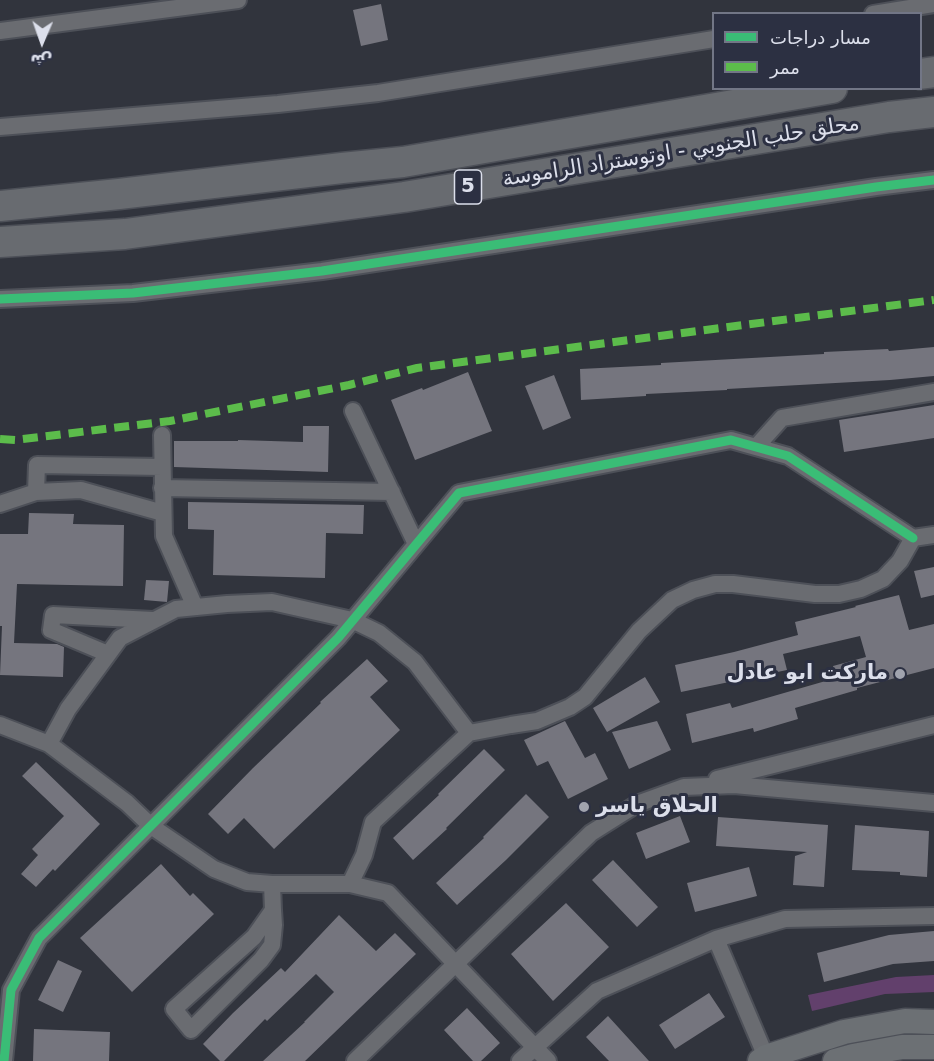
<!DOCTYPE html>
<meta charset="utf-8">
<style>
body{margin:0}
#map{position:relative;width:934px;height:1061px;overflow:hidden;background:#31343d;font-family:"DejaVu Sans",Cairo,sans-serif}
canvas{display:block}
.legend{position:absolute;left:712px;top:12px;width:210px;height:78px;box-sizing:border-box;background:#2c3042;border:2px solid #727686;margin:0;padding:8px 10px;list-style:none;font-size:18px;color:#dcdfeb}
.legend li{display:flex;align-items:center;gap:12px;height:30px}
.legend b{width:30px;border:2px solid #727686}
.north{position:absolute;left:12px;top:12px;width:60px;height:60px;-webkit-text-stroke:4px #2c3042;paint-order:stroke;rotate:182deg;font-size:16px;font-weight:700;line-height:24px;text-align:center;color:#dcdfeb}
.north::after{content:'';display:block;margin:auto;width:21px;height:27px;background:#dcdfeb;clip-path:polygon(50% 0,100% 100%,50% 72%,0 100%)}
</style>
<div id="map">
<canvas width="934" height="1061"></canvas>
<ul class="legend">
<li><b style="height:8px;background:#3abd76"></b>مسار دراجات</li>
<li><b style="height:8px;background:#5cbc4b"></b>ممر</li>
</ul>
<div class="north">ش</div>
</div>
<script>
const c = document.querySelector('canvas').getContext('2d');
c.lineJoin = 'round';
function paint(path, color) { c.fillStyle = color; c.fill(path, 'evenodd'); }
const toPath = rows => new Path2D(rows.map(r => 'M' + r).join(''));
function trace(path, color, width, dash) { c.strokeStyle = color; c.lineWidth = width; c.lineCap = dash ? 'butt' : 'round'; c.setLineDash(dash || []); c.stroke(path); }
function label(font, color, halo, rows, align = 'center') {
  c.font = font + ' "DejaVu Sans",Cairo,sans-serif'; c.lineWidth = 6; c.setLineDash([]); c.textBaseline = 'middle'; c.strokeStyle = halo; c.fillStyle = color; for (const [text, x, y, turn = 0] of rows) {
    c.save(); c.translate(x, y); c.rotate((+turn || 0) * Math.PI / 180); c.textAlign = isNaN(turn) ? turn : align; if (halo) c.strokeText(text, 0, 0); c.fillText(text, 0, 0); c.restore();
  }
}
const green = toPath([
 [934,975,934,992,885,994,812,1011,808,995,896,977]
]);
const building = toPath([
 [381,4,388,40,361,46,353,10],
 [934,347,934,376,890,380,727,389,727,390,646,394,646,396,581,400,580,369,661,365,661,363,824,354,824,352,888,349,889,351],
 [468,372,492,431,415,460,391,400,422,388,423,390],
 [554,375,571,418,543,430,525,386],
 [934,405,934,438,844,452,839,420],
 [303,426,329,426,328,472,174,467,174,441,238,441,238,440,303,442],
 [188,502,364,505,363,534,326,533,325,578,213,575,214,530,188,529],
 [29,513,74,514,73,524,124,525,123,586,17,584,14,643,57,644,64,647,63,677,0,675,2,626,0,626,0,534,28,534],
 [934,567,934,595,921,598,914,571],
 [146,580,169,581,167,602,144,600],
 [899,595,909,630,934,624,934,668,857,688,857,690,795,708,798,719,754,732,753,728,692,743,686,714,730,703,732,708,836,678,833,666,866,657,860,636,783,654,787,670,681,692,675,665,734,652,798,635,795,622,856,607,855,606],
 [367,659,388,681,370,697,400,730,274,849,244,818,228,834,208,814,253,768,321,703,320,702],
 [645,677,660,702,607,732,593,708],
 [565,721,585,758,595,753,608,779,568,799,548,761,537,766,524,740],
 [657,721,671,750,629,769,612,732],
 [484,749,505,770,446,828,447,829,413,860,393,838,439,795,438,794],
 [36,762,100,824,55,871,53,869,36,887,21,874,38,855,32,849,64,816,22,776],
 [526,794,549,817,506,860,457,905,436,883,484,838,483,837],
 [680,816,690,842,646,859,636,833],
 [718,817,828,825,824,887,793,885,795,856,807,852,716,846],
 [855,825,929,831,927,877,900,875,900,872,852,870],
 [613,860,658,907,637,927,592,880],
 [161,864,190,896,193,893,214,914,132,992,80,938],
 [749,867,757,896,695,912,687,883],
 [566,903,609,947,553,1001,511,954],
 [339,915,376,951,395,933,416,954,305,1061,263,1061,305,1022,304,1022,334,992,316,974,267,1021,265,1019,224,1061,220,1061,203,1044,233,1013,281,968,285,972],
 [934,931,934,961,893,964,824,982,817,953,889,935],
 [58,960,82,971,63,1012,38,1000],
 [709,993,725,1017,675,1049,659,1025],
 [467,1008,500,1043,481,1061,473,1061,444,1030],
 [608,1016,649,1061,609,1061,586,1037],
 [34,1029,110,1032,109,1061,33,1061]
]);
const street = toPath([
 [873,14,934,4],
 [0,31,238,0],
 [0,127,278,104,378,93,714,39],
 [0,299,133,293,322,271,876,187,934,180],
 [353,411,416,544],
 [162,435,164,536,195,607],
 [756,447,782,418,934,392],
 [162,488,392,492],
 [36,492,37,465,162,467],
 [0,504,36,492,81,490,163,513],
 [108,654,51,630,53,615,153,620],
 [0,725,49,744,127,803,151,826,214,869,247,882,272,884,350,884,388,893,548,1061],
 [49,744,68,709,120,638,176,609,227,604,272,602,352,620,379,633,415,662,469,733],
 [717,779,934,725],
 [272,884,273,910,254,937,174,1009,191,1030,261,960,272,945,274,925,273,910],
 [350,884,364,855,373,822,469,733,511,725,537,721,570,707,585,697,639,631,672,600,693,590,715,584,733,584,815,594,839,594,861,589,883,579,900,561,913,538,934,535],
 [716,939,766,1057],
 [4,1061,11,990,39,938,338,638,459,493,731,440,788,456,913,538],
 [355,1061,591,833,637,804,684,787,734,785,934,803],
 [520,1061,597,991,716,939,785,919,934,916]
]);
const secondary = toPath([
 [760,1061,766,1057,844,1032,905,1021,934,1022],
 [835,1061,853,1056,902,1047,934,1047]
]);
const highway = toPath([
 [920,74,934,72],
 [0,206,119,194,342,168,403,162,832,88],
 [0,242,125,234,404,197,889,117,934,112]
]);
const quiet = toPath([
 [0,439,15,440,170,421,349,385,417,368,934,300]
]);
const cycleway = toPath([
 [0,299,133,293,322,271,876,187,934,180],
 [4,1061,11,990,39,938,338,638,459,493,731,440,788,456,913,538]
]);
const markers = [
 [900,674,6,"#a0a3ae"],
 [584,807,6,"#a0a3ae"]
];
const shields = [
 [468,187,27]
];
const shieldNames = [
 ["5",468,187]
];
const streetNames = [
 ["محلق حلب الجنوبي - اوتوستراد الراموسة",681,152,-9]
];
const poiNames = [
 ["ماركت ابو عادل",888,674],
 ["الحلاق ياسر",596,807,"left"]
];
paint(green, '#62406c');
paint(building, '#75757e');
trace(street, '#4d5058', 20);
trace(secondary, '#4d5058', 27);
trace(highway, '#4d5058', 33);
trace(street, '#6a6c71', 16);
trace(secondary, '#6c7074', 24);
trace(highway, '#686b70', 30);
trace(quiet, '#5cbc4b', 8, [15, 8]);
trace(cycleway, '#3abd76', 9);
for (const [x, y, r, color] of markers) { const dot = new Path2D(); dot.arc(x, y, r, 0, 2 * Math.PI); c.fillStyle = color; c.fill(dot); trace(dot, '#2c3042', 2); }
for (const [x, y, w] of shields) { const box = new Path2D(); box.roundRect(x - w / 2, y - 17, w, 34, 4.5); c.fillStyle = '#2c3042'; c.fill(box); trace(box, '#dcdfeb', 1.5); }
label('bold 20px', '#dcdfeb', null, shieldNames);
label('21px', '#dcdfeb', '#2c3042', streetNames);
label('bold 21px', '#dcdfeb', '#2c3042', poiNames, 'right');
</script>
